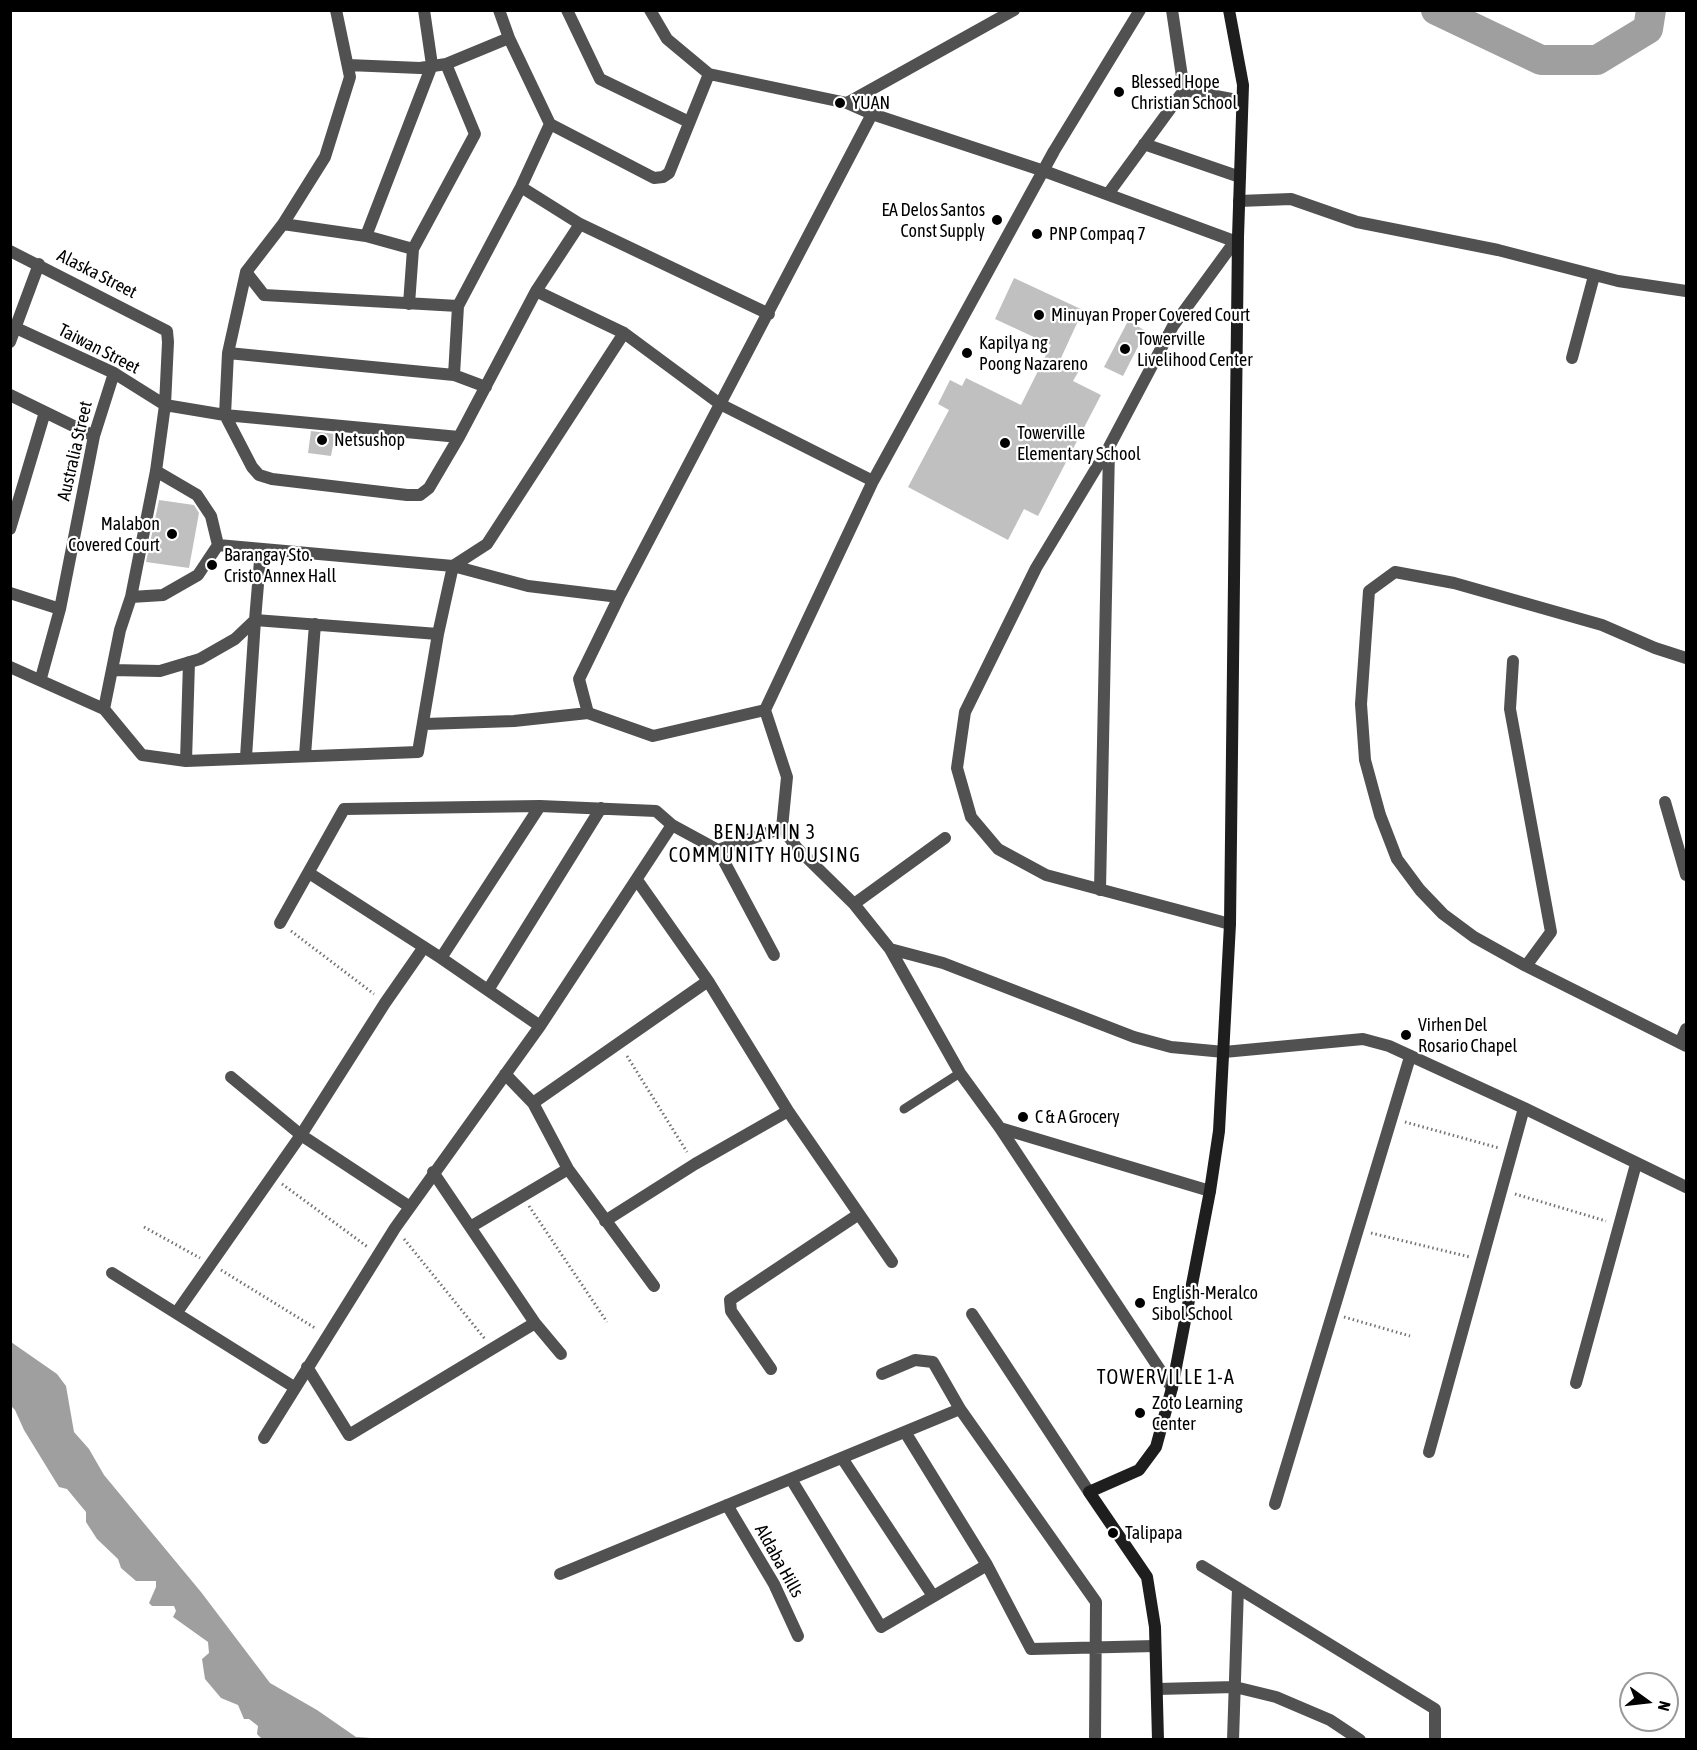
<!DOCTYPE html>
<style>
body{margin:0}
#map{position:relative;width:1697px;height:1750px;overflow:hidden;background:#fff;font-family:"Asap Condensed",sans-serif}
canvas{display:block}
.frame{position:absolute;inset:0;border:12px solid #000;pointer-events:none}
.north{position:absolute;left:1619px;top:1672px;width:60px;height:60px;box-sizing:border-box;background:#fff;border:2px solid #999;border-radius:50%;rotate:105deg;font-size:16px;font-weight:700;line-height:24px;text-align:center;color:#000}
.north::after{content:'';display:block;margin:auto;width:21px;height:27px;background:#000;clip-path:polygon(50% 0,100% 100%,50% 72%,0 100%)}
</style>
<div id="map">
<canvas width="1697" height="1750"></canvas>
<div class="frame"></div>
<div class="north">N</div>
</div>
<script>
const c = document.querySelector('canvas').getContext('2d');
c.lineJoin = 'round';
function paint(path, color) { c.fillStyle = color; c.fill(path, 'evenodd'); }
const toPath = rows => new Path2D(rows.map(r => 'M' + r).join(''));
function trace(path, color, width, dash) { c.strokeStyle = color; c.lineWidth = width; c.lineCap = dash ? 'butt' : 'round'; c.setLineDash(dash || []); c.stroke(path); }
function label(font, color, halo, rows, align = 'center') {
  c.font = font + ' "Asap Condensed",sans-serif'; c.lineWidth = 4.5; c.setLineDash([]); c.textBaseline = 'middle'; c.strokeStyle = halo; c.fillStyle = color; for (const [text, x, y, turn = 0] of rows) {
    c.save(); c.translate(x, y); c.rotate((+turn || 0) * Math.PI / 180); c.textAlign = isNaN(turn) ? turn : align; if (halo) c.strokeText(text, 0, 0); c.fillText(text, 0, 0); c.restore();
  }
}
const water = toPath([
 [11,1342,57,1374,66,1386,74,1432,89,1449,104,1475,201,1592,270,1683,317,1710,356,1737,386,1739,262,1739,257,1734,258,1726,249,1719,244,1719,238,1705,221,1698,205,1679,202,1659,209,1653,208,1642,173,1617,176,1611,174,1606,152,1606,149,1603,156,1587,156,1581,136,1581,121,1568,118,1559,97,1539,86,1522,86,1512,67,1489,59,1487,24,1430,15,1410,11,1406]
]);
const river = toPath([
 [1436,10,1541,60,1597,60,1648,29,1651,10]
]);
const building = toPath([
 [1014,278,1083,310,1061,358,1080,369,1073,381,1101,395,1038,516,1024,509,1008,540,908,487,949,410,938,404,950,380,962,386,966,378,1021,405,1051,345,995,319],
 [1128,321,1146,331,1123,376,1104,367],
 [311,431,335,434,331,456,308,453],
 [159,500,194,505,199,513,189,568,146,562]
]);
const path = toPath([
 [291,931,374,994],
 [627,1056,687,1152],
 [1405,1122,1499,1148],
 [282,1184,369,1248],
 [1515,1194,1606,1221],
 [529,1206,607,1322],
 [144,1227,200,1258],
 [1371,1233,1470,1257],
 [404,1239,485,1339],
 [221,1270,315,1328],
 [1344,1317,1410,1336]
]);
const lane = toPath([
 [904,1109,960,1073]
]);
const street = toPath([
 [336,10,350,77,325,157,283,224,246,272,228,353,225,415,252,467,259,475,272,479,407,495,420,495,429,488,459,437,536,291,580,224],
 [567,10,600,79,689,122],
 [650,10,667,39,709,74,847,103,872,114,1044,171,1234,241],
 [1140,10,1054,151,873,481,765,710,787,777,782,828,797,848,854,904,890,949,960,1073,1000,1128,1172,1388],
 [348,65,420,68,446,64,509,38],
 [1184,90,1242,101],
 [847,103,1014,10],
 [550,124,654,178,663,177,669,173,709,74],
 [1144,144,1240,177],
 [521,187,580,224,769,314],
 [1108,194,1184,90,1172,10],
 [1239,201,1291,199,1357,222,1498,250,1618,281,1686,291],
 [283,224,366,236,413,249],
 [366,236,432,65,424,10],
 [10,251,167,331,168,342,165,405,156,471,131,597,120,630,104,709],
 [246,272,264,295,458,306,521,187,550,124,509,38,499,10],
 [536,291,624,333,720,404,873,481],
 [409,304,413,249,475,134,446,64],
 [16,328,114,373,165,405,225,415,459,437],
 [10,342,39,264],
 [228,353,454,375,486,387],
 [1572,358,1594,276],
 [454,375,458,306],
 [10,395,94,436],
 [10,529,45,412],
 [218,545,453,566,528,586,619,597],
 [10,593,60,609],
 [131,597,163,595,198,575,218,545,211,516,197,495,156,471],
 [1686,658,1655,648,1602,625,1454,583,1395,572,1369,591,1361,704,1365,760,1380,815,1397,859,1420,890,1443,914,1474,937,1526,966,1686,1046],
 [1513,661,1510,709,1551,932,1526,966],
 [10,667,104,709,142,755,186,761,418,752,438,634,453,566,487,544,624,333],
 [112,670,160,671,200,659,235,639,255,620,261,549],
 [41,678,60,609,94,436,114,373],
 [765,710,653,736,588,713,579,679,619,597,872,114],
 [425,724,514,721,588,713],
 [305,755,315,624],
 [246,757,255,620,438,634],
 [186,761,189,662],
 [1665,802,1686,875],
 [309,873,441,958,540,1026],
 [637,880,708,981,788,1111,892,1262],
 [1100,890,1109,449],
 [854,904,945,838],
 [280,923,344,809,540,806,656,811,672,825],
 [1230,924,1046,875,998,849,971,817,957,768,965,712,1036,568,1109,447,1173,326,1238,237],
 [890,949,943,963,1134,1037,1171,1047,1224,1052,1363,1039,1389,1046,1524,1108,1686,1187],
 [774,955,718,850,782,828],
 [441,958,540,806],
 [488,990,601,808],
 [1680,1043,1686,1029],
 [505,1074,533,1103,568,1169,654,1286],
 [231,1077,301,1135,410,1207],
 [533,1103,708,981],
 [1000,1128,1210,1191],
 [433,1172,535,1323,561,1354],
 [605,1221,695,1164,788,1111],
 [472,1226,568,1169],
 [112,1273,294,1387],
 [177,1312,301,1135,385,1003,424,947],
 [972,1314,1089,1492],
 [307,1367,349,1435,535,1323],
 [771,1369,731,1311,730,1300,859,1214],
 [882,1374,915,1360,933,1362,960,1409,1096,1602,1095,1740],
 [1576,1383,1636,1164],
 [905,1432,987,1565,1031,1649,1155,1646],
 [264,1438,395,1228,540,1026,672,825,718,850],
 [1429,1452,1524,1108],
 [842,1458,933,1596],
 [791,1479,881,1627,987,1565],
 [1275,1504,1410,1057],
 [727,1505,774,1584,798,1636],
 [1202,1566,1435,1709,1435,1740],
 [560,1574,960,1409],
 [1157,1689,1235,1687,1276,1697,1330,1720,1360,1740],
 [1233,1740,1238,1588]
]);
const secondary = toPath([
 [1158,1740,1155,1627,1147,1577,1089,1492,1139,1470,1156,1447,1172,1388,1210,1191,1219,1131,1230,924,1238,237,1243,85,1229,10]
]);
const markers = [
 [1119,92,6,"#000"],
 [840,103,6,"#000"],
 [997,220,6,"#000"],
 [1037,234,6,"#000"],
 [1039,315,6,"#000"],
 [1125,349,6,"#000"],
 [967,353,6,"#000"],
 [322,440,6,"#000"],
 [1005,443,6,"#000"],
 [172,534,6,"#000"],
 [212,565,6,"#000"],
 [1406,1035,6,"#000"],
 [1023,1117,6,"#000"],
 [1140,1303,6,"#000"],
 [1140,1413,6,"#000"],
 [1113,1533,6,"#000"]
];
const poiNames = [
 ["Blessed Hope",1131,82],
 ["Christian School",1131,103],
 ["YUAN",852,103],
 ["EA Delos Santos",985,210,"right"],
 ["Const Supply",985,231,"right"],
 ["PNP Compaq 7",1049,234],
 ["Minuyan Proper Covered Court",1051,315],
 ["Towerville",1137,339],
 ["Livelihood Center",1137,360],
 ["Kapilya ng",979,343],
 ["Poong Nazareno",979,364],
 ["Towerville",1017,433],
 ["Elementary School",1017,454],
 ["Netsushop",334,440],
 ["Malabon",160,524,"right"],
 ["Covered Court",160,545,"right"],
 ["Barangay Sto.",224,555],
 ["Cristo Annex Hall",224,576],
 ["Virhen Del",1418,1025],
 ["Rosario Chapel",1418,1046],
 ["C & A Grocery",1035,1117],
 ["English-Meralco",1152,1293],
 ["Sibol School",1152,1314],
 ["Zoto Learning",1152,1403],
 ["Center",1152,1424],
 ["Talipapa",1125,1533]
];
const streetNames = [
 ["Alaska Street",97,274,27],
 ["Taiwan Street",99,349,27],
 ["Australia Street",75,451,-77],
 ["Aldaba Hills",779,1561,61]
];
const neighbourhoodNames = [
 ["BENJAMIN 3",765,833],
 ["COMMUNITY HOUSING",765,856],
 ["TOWERVILLE 1-A",1166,1378]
];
paint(water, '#9f9f9f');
trace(river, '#9f9f9f', 30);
paint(building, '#c0c0c0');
trace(path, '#737373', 3, [1.5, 3]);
trace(lane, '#515151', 9);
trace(street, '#515151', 12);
trace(secondary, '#1e1e1e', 12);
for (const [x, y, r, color] of markers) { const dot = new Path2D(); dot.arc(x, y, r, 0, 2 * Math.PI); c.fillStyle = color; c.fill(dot); trace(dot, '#fff', 2); }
label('18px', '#000', '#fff', poiNames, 'left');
label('18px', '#000', '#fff', streetNames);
c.letterSpacing = '1.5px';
label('20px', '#000', '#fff', neighbourhoodNames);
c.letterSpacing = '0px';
</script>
